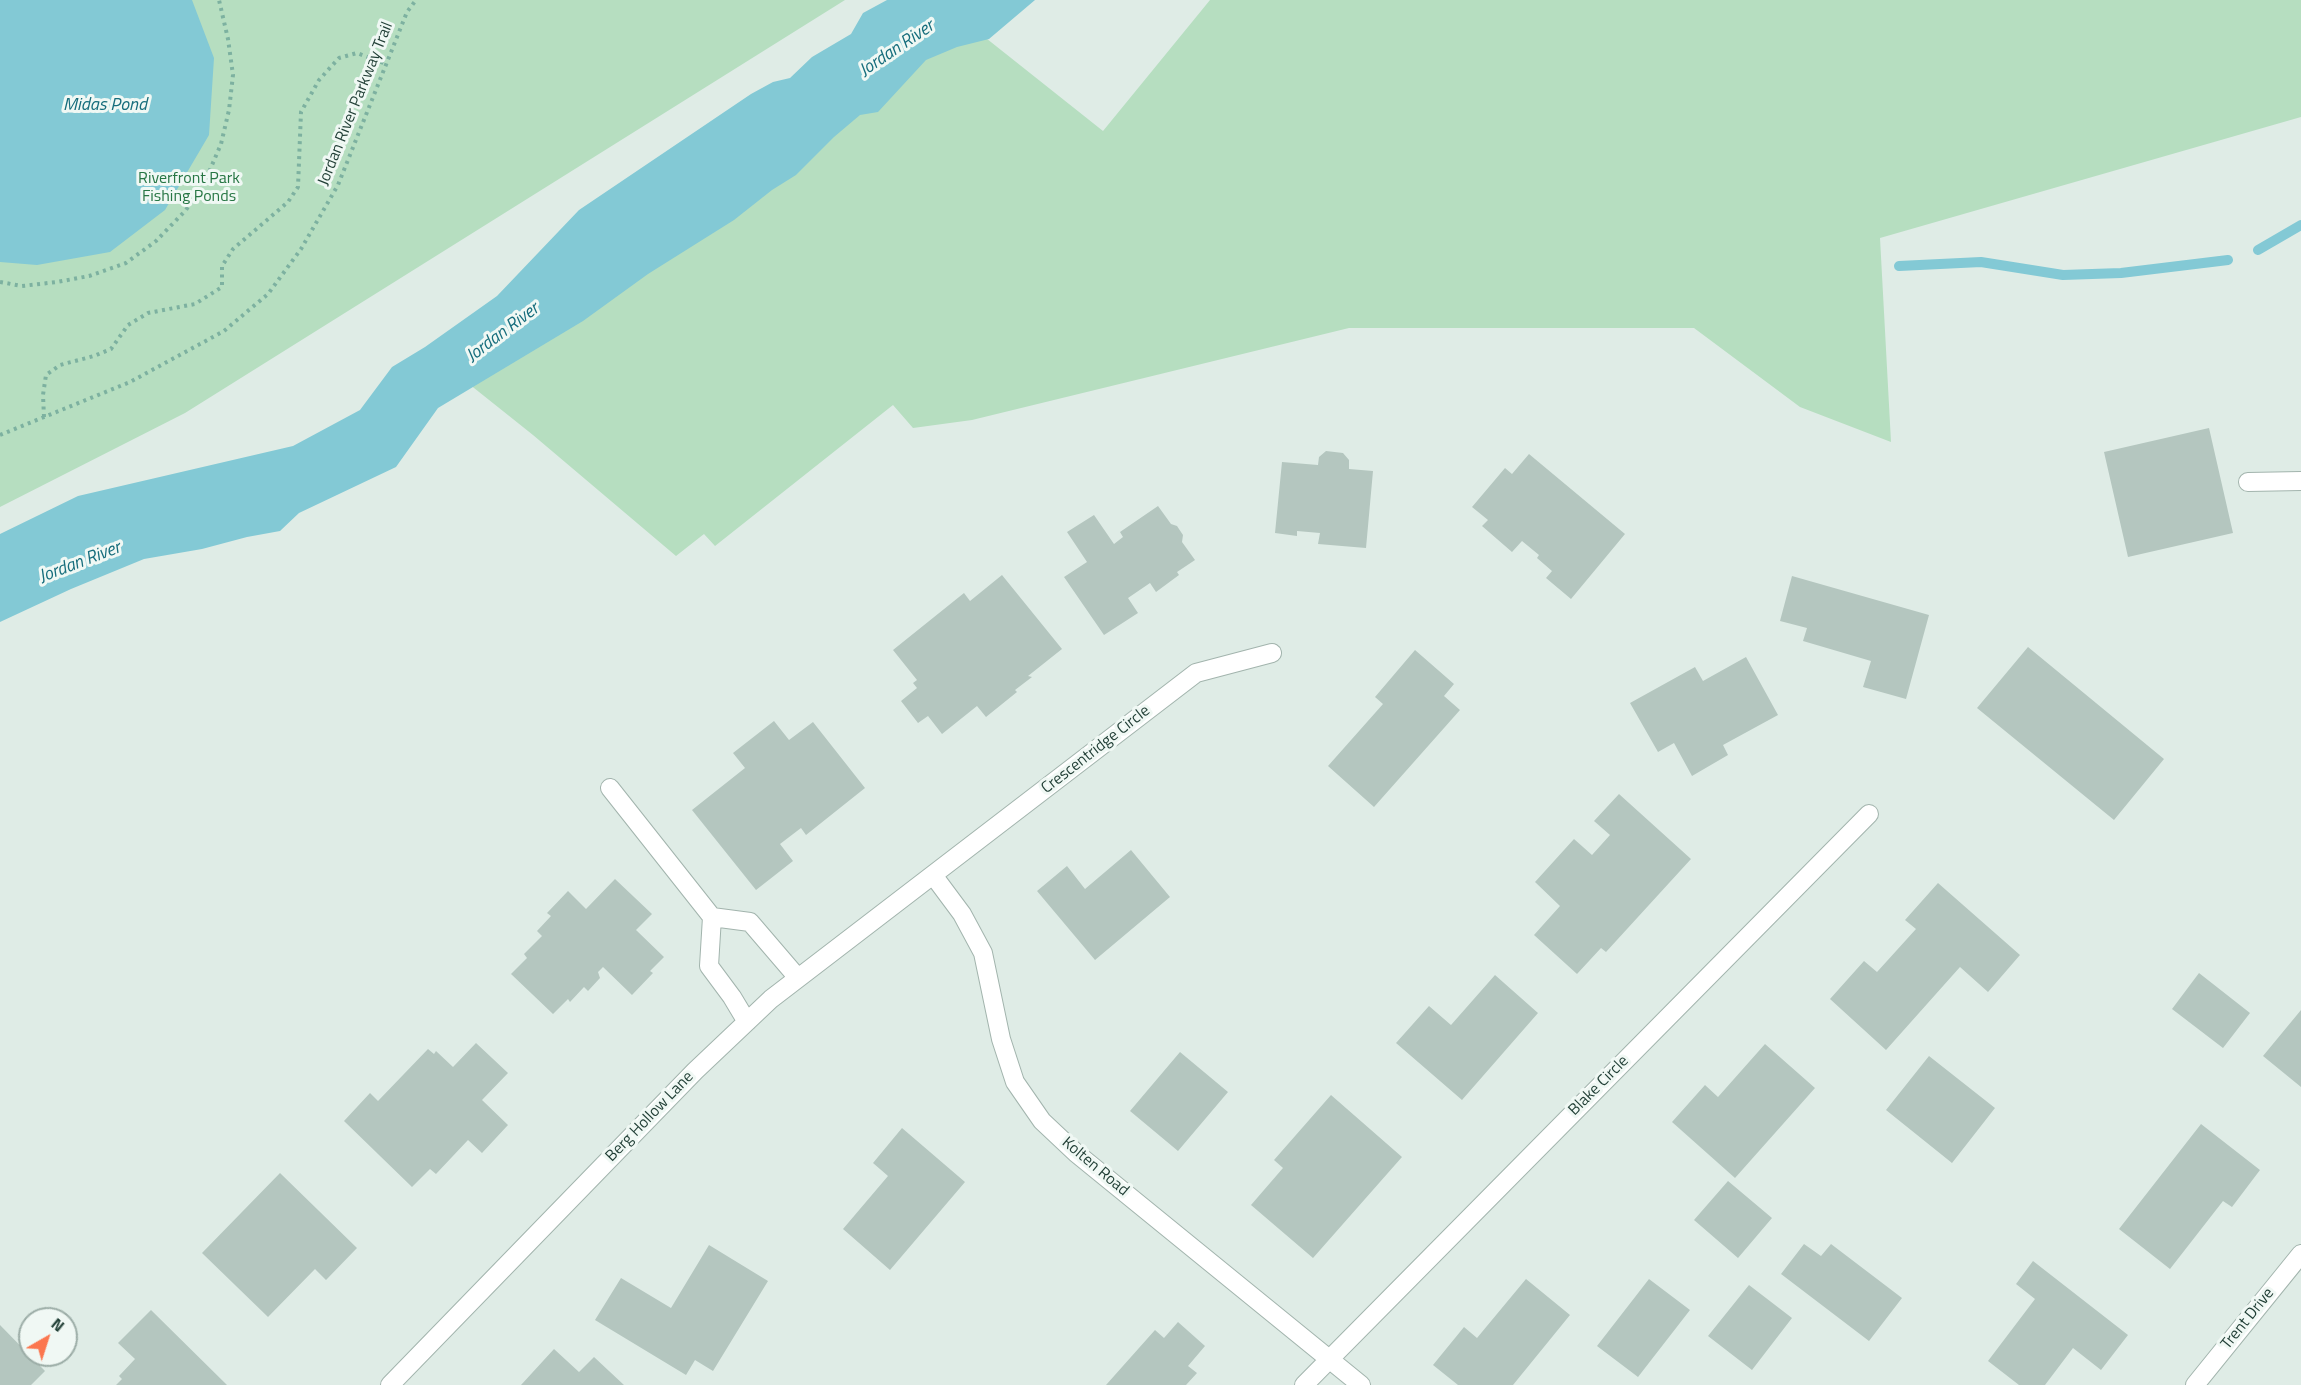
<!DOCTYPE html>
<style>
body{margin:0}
#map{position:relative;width:2301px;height:1385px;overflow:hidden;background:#dfece6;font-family:"Titillium Web",sans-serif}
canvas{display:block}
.north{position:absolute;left:18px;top:1307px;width:60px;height:60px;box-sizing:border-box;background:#f0f8f4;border:2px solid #9cada7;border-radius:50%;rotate:39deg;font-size:16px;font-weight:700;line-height:24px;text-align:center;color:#1f3d34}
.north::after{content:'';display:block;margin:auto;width:21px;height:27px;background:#fb764e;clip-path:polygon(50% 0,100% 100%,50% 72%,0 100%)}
</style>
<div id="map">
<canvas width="2301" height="1385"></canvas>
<div class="north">N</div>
</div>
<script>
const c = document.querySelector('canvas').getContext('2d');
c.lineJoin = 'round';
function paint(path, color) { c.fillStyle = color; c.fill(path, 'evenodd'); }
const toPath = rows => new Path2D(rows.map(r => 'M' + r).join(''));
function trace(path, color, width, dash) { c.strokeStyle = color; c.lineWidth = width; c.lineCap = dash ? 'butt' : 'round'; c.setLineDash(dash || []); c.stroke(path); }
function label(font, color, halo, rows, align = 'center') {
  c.font = font + ' "Titillium Web",sans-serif'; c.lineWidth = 6; c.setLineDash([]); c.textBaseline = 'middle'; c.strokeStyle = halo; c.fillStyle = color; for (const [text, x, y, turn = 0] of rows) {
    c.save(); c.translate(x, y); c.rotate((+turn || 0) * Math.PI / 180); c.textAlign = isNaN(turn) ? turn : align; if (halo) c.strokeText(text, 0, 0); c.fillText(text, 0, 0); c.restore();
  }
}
const green = toPath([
 [0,0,845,0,185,413,0,507],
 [938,0,1103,131,1210,0,2301,0,2301,117,1880,238,1891,442,1800,407,1694,328,1349,328,972,420,913,428,893,405,715,546,704,534,676,556,533,435,469,384]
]);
const water = toPath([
 [0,0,192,0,214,58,209,135,165,210,110,252,37,265,0,262],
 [887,0,1035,0,989,39,957,47,926,60,878,112,860,115,834,137,796,175,772,190,734,220,648,274,583,321,438,408,396,467,299,513,280,531,247,537,202,549,144,559,71,589,0,622,0,534,78,496,293,446,360,410,392,367,425,347,497,296,579,210,751,94,773,82,790,78,812,57,851,34,863,13]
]);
const stream = toPath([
 [2258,250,2301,225],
 [1899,266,1981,262,2063,275,2121,273,2228,260]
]);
const building = toPath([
 [2209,428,2233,533,2128,557,2104,452],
 [1326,451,1343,453,1349,460,1349,469,1373,471,1366,548,1318,544,1320,533,1297,531,1297,536,1275,533,1282,462,1318,465,1319,457],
 [1529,454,1625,534,1571,599,1546,578,1552,571,1537,558,1539,555,1522,541,1512,552,1482,526,1488,520,1472,507,1505,468,1512,474],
 [1158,506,1171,524,1177,526,1183,535,1182,542,1195,560,1177,572,1179,575,1156,592,1150,583,1128,598,1138,613,1104,635,1064,577,1087,562,1067,532,1094,515,1114,544,1123,537,1120,532],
 [1002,575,1062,649,1028,676,1032,677,1015,690,1017,692,986,717,977,706,942,734,928,716,918,723,901,701,917,688,913,683,917,680,893,650,964,593,970,601],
 [1792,576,1929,615,1906,699,1863,687,1871,661,1803,641,1807,628,1780,621],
 [2028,647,2164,759,2114,820,1977,708],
 [1415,650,1454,684,1444,696,1460,710,1374,807,1328,766,1383,704,1375,697],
 [1746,657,1778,715,1723,745,1728,755,1692,776,1674,743,1658,752,1630,703,1695,667,1703,681],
 [774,721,789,740,813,722,865,788,806,835,801,828,780,844,793,861,756,890,692,810,745,768,733,753],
 [1619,794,1691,859,1606,952,1601,948,1577,974,1534,935,1560,906,1535,882,1574,839,1592,855,1610,835,1594,821],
 [1131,850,1170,897,1095,960,1037,891,1067,866,1085,889],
 [615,879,652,914,636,930,664,957,650,971,653,973,632,995,603,967,598,972,600,978,588,991,584,987,570,1002,568,999,553,1014,511,974,527,958,524,954,542,936,537,931,551,916,547,913,568,891,586,909],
 [1938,883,2020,955,1988,992,1960,967,1886,1050,1830,999,1864,961,1877,972,1916,929,1905,920],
 [2199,973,2250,1013,2223,1048,2172,1009],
 [1495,975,1538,1013,1462,1100,1396,1043,1429,1006,1451,1025],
 [2301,1010,2301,1087,2263,1056],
 [476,1043,508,1073,482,1100,508,1125,482,1153,468,1140,436,1174,430,1169,412,1187,344,1121,370,1093,378,1101,428,1049,434,1054,436,1051,453,1067],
 [1765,1044,1815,1088,1735,1178,1672,1122,1705,1085,1718,1097],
 [1180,1052,1228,1092,1178,1151,1130,1111],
 [1929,1056,1995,1108,1952,1163,1886,1110],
 [1331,1095,1402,1157,1313,1258,1251,1205,1283,1168,1274,1160],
 [2201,1124,2260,1170,2232,1207,2223,1201,2170,1269,2119,1229],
 [902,1128,965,1182,890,1270,843,1229,888,1176,873,1163],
 [280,1173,357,1248,326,1280,315,1269,268,1317,202,1253],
 [1728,1181,1772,1218,1738,1258,1694,1220],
 [1804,1244,1821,1256,1831,1244,1902,1298,1869,1341,1781,1274],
 [709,1245,768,1281,713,1371,695,1360,686,1375,595,1320,621,1278,671,1308],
 [2033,1261,2128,1335,2101,1370,2073,1348,2045,1385,2019,1385,1988,1361,2035,1299,2016,1284],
 [1526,1279,1570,1315,1513,1385,1458,1385,1433,1365,1464,1327,1477,1338],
 [1649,1279,1690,1310,1638,1377,1597,1346],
 [1749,1285,1792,1318,1752,1370,1708,1336],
 [151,1310,227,1385,116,1385,122,1379,119,1376,135,1359,118,1343],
 [1178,1322,1205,1346,1188,1366,1197,1373,1186,1385,1106,1385,1155,1330,1164,1338],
 [0,1325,45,1371,31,1385,0,1385],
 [554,1349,579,1372,594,1357,624,1385,521,1385]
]);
const path = toPath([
 [0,282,22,286,57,282,89,276,126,263,156,241,186,210,206,179,221,144,229,110,233,75,228,39,219,0],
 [44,417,43,395,46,375,60,365,94,356,111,349,128,325,148,313,195,304,222,287,222,266,233,249,288,202,298,187,301,112,319,80,339,58,357,53,386,64],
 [0,435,130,382,224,331,268,294,301,249,338,185,407,12,416,0]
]);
const minor = toPath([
 [2248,482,2301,481],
 [610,788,712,917,750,922,798,978],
 [933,875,962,914,983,953,1001,1039,1015,1082,1042,1121,1076,1153,1361,1385],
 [712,917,709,966,732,997,747,1022],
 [390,1385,695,1071,771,999,1196,673,1272,653],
 [1304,1385,1869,814],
 [2195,1385,2301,1254]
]);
const streetNames = [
 ["Jordan River Parkway Trail",356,104,-68],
 ["Crescentridge Circle",1096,750,-38],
 ["Blake Circle",1599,1086,-45],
 ["Berg Hollow Lane",650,1117,-46],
 ["Kolten Road",1095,1167,40],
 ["Trent Drive",2248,1319,-51]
];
const parkNames = [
 ["Riverfront Park",189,179],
 ["Fishing Ponds",189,197]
];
const waterNames = [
 ["Jordan River",897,49,-34],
 ["Midas Pond",105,106],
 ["Jordan River",503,333,-37],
 ["Jordan River",80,563,-21]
];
paint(green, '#b6dec0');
paint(water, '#83c9d5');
trace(stream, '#83c9d5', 10);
paint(building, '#b4c6bf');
trace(minor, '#a2b4ad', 20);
trace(path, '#7db1a0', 4, [3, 4.5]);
trace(minor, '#fff', 18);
label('16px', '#1f3d34', '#f0f8f4', streetNames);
label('16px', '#277644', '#f0f8f4', parkNames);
label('italic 18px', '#166d7c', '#f0f8f4', waterNames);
</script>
